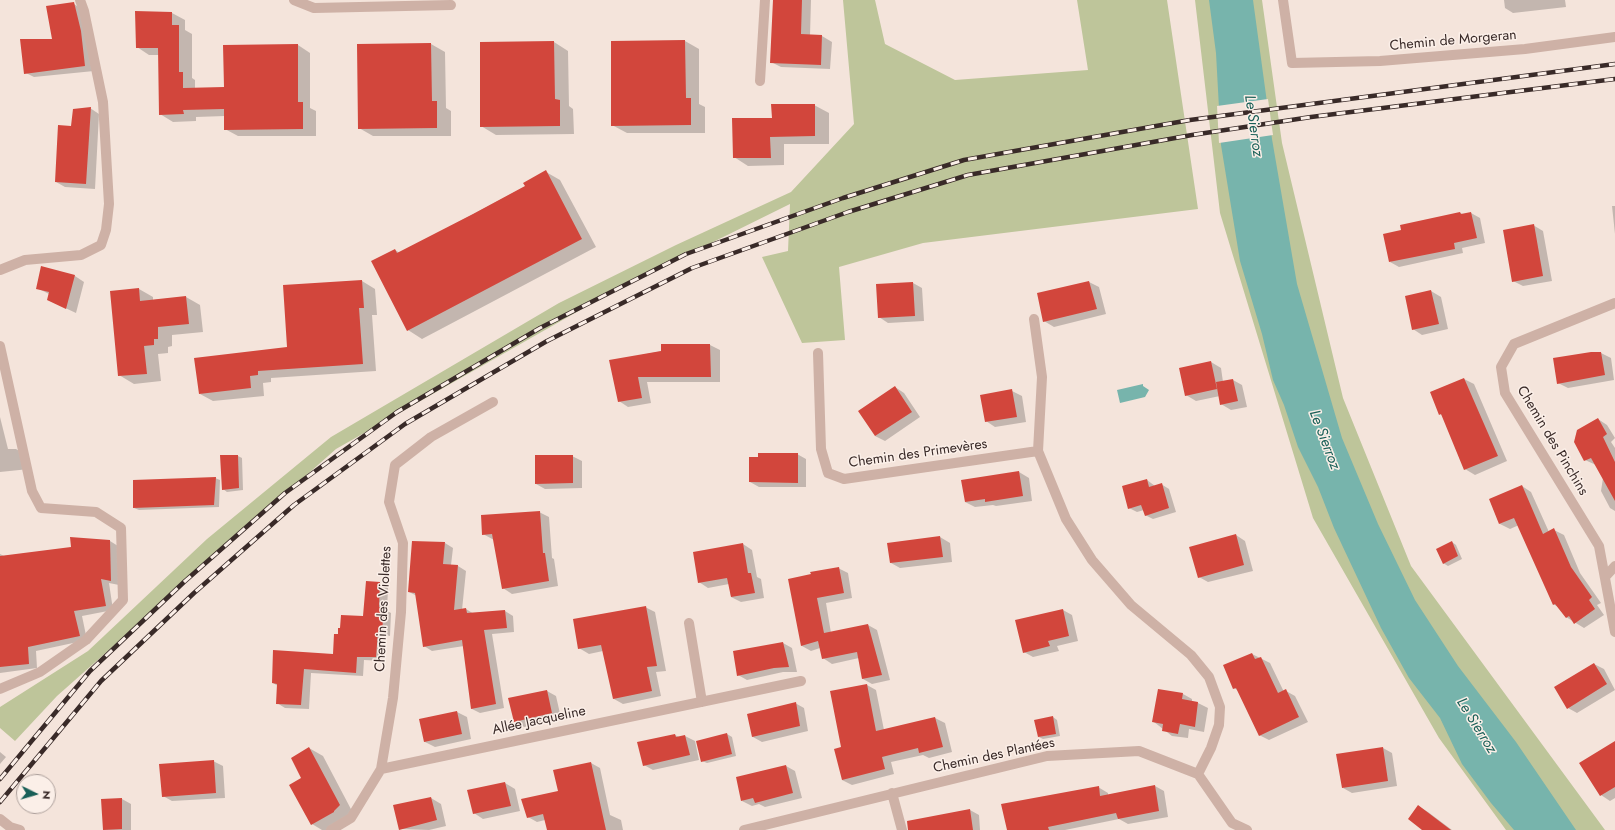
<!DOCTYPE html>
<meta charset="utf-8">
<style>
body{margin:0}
#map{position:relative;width:1615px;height:830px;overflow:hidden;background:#f4e4db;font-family:Jost,sans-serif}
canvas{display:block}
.north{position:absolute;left:16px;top:774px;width:40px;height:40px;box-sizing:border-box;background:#fbefe8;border:1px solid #ada09b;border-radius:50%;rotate:95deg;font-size:11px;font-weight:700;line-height:16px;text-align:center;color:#392a28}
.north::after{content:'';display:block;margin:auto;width:14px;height:18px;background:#195f57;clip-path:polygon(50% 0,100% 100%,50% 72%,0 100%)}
</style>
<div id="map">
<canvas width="1615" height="830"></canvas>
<div class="north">N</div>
</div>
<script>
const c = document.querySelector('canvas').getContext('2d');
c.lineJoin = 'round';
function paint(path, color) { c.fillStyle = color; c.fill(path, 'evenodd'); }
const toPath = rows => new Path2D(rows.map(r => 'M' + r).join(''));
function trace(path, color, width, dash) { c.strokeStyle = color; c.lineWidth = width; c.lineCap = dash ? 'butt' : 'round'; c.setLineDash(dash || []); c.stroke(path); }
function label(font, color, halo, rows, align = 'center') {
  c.font = font + ' Jost,sans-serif'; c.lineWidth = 3; c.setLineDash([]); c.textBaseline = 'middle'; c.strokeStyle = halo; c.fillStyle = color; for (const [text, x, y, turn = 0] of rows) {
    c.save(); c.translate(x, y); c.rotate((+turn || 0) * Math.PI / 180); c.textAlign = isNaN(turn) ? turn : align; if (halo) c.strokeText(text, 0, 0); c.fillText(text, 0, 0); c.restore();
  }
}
const green = toPath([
 [843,0,875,0,885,44,955,80,1088,70,1077,0,1167,0,1198,209,923,243,839,267,845,340,802,343,762,257,788,251,790,204,610,293,336,449,57,696,15,741,0,728,0,707,88,651,207,539,331,437,559,303,676,245,791,192,854,124],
 [1195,0,1262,0,1282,143,1343,398,1411,566,1605,830,1506,830,1439,738,1313,518,1220,213]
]);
const water = toPath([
 [1209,0,1253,0,1272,139,1297,284,1342,438,1378,524,1415,600,1458,666,1516,742,1576,830,1514,830,1491,803,1462,764,1440,718,1409,678,1381,628,1334,528,1318,487,1298,447,1284,405,1273,380,1262,334,1240,261,1221,145,1216,53],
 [1143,384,1143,386,1149,390,1145,397,1120,403,1117,390]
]);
const pier = toPath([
 [1268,99,1273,135,1219,143,1217,106]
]);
const shadow = toPath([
 [774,0,811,0,810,36,822,36,832,42,830,69,781,67,771,62],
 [1504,0,1565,0,1566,7,1513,13,1505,8],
 [74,4,83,10,94,71,34,77,24,72,53,40],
 [172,13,185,20,185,30,192,34,192,78,195,80,195,89,225,88,298,45,310,53,310,108,316,111,316,136,238,136,225,129,225,116,196,117,196,121,173,122,160,114,159,55,149,55,137,47],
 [685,41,699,49,699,104,705,107,705,133,627,133,612,125],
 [554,42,568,51,569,106,573,109,574,134,496,135,481,126],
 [431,44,445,52,446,108,451,111,451,136,373,136,359,128],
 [814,105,829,113,829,144,784,144,784,165,748,166,734,157,773,119],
 [90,108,99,114,95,189,65,187,56,182,72,127],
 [546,172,560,180,596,247,422,339,408,330,395,250,400,253,526,186],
 [1612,206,1615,206,1615,234],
 [1460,213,1463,214,1471,213,1480,218,1485,243,1462,248,1463,253,1399,267,1390,262],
 [1533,225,1543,231,1552,281,1523,286,1513,281],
 [75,276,84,282,76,313,48,300,49,294,37,288],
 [362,281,375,289,377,315,372,315,376,371,271,378,271,382,263,383,264,396,213,401,200,394,288,348],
 [1089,282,1099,287,1106,314,1054,327,1044,321,1038,294],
 [913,283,922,288,924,321,888,323,879,317],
 [139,289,153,297,153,300,186,297,200,305,203,332,172,335,172,346,168,347,168,353,158,354,161,381,134,384,119,375],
 [1431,291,1441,297,1448,329,1422,335,1413,329],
 [662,345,710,345,720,350,720,382,647,382,651,403,628,407,619,401,610,361,662,351],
 [1601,353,1611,358,1614,380,1568,388,1558,383,1555,359],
 [1211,362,1221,368,1223,382,1233,380,1242,385,1247,407,1231,410,1221,404,1220,396,1196,401,1186,395],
 [1464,379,1474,384,1507,461,1475,475,1465,469,1443,416,1440,414,1431,392],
 [895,387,904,393,920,417,885,441,875,436],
 [1012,391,1022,396,1026,422,995,427,986,421],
 [0,417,8,449,16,449,26,455,29,469,0,472],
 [1598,419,1607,425,1615,438,1611,442,1615,448,1615,511,1610,508,1601,491,1603,478,1596,465,1585,460],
 [797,454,806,459,806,487,759,487,750,482],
 [238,456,242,458,243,490,227,492,223,489],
 [572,456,582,461,582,488,545,489,536,484],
 [1019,472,1029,478,1032,501,996,506,993,505,975,507,965,502],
 [215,478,220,480,219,507,139,510,134,508],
 [1147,480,1155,486,1161,484,1169,489,1176,512,1153,519,1145,515,1144,510,1137,512,1129,508],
 [1522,486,1531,492,1549,532,1554,530,1564,535,1580,573,1601,603,1597,605,1604,615,1584,628,1566,617,1560,608,1553,604,1519,525,1510,529,1500,524,1490,500],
 [539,512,549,517,552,558,554,559,558,586,512,594,503,588,494,540,483,534],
 [1236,535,1245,541,1253,571,1208,582,1199,577],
 [940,537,950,543,952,562,900,568,891,563,888,544],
 [110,541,118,546,119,585,109,583,113,610,82,616,87,640,36,651,37,668,0,673,0,554,4,556,72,548],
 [1452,542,1456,545,1462,559,1448,566,1443,563],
 [445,543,453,548,451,565,458,566,466,571,462,610,466,609,474,614,505,611,513,616,514,632,492,634,504,708,480,713,472,709,464,646,432,651,424,646,417,596,409,592],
 [743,544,752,550,757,577,761,579,764,598,741,602,731,597,729,584,708,588,699,582],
 [838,568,848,573,852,598,826,603,831,633,868,625,877,630,890,680,872,684,863,679,859,658,832,664,823,658,820,648,811,651,802,646,789,580],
 [380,583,388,588,387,611,391,613,390,636,386,635,384,661,364,660,363,676,311,673,309,709,285,708,277,703,278,686,273,683,334,655,338,635,363,617],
 [645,607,655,612,666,671,656,672,661,696,623,704,614,699,603,651,589,654,579,648],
 [1063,610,1072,615,1078,641,1057,646,1059,651,1033,657,1024,652],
 [783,643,792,648,797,672,783,672,747,680,738,675],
 [1252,654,1270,663,1284,692,1286,691,1295,696,1308,722,1269,740,1259,735,1239,691,1234,688],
 [1594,664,1604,669,1615,690,1577,713,1568,708],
 [867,685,876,690,884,730,935,718,945,723,952,752,929,758,923,755,891,762,894,774,852,785,842,780,842,748],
 [1159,690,1183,694,1192,699,1192,702,1198,703,1208,708,1204,732,1189,729,1188,738,1172,736,1154,722],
 [547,691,556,696,561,718,524,727,515,721],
 [795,703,804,708,808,731,762,742,753,737,748,714],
 [457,712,467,717,471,739,435,747,425,742,420,720],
 [1053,717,1057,720,1060,736,1043,739,1039,737],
 [727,734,732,737,736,756,707,763,702,761],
 [675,735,679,737,685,736,695,741,699,760,653,770,644,765],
 [1615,742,1615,798,1610,801,1601,795],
 [309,748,323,756,353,813,329,830,322,830,312,824,302,778],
 [1383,748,1392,753,1397,786,1352,793,1343,788],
 [0,752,6,757,0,764],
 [213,761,223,766,225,798,172,801,163,796],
 [591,763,600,768,610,815,621,820,623,830,548,830,545,820,537,822,528,817],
 [786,766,795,771,802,798,765,807,759,804,752,806,742,801],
 [505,783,515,789,520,811,483,819,474,813],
 [1155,786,1164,791,1168,817,1128,824,1119,819,1065,830,1008,830,1098,787,1108,793,1108,795],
 [431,798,441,804,446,826,429,830,400,829],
 [122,799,131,804,131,830,104,830,102,800],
 [1418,806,1428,812,1452,830,1424,830],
 [970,810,979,815,980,830,940,830]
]);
const building = toPath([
 [773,0,802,0,801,34,822,35,821,65,770,63],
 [74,2,81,31,85,66,24,74,20,39,52,39,46,6],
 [135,11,172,12,172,25,179,25,179,72,183,72,183,88,224,87,223,45,298,44,298,102,303,102,303,129,224,130,224,109,183,110,184,114,159,115,158,48,136,48],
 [685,40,686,98,691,98,691,125,611,126,611,41],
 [554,41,555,99,560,100,560,126,480,127,480,42],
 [431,43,432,101,437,101,437,128,358,129,357,44],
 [771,104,815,104,815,136,770,137,771,158,733,158,732,118,772,118],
 [91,107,86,184,55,182,58,125,71,126,73,109],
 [546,170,582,239,407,331,371,261,395,249,397,253,473,214,525,186,523,183],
 [1460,212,1461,214,1471,212,1477,238,1454,243,1455,249,1389,262,1383,234,1401,230,1400,225],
 [1534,224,1543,276,1512,282,1503,230],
 [41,266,75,275,66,309,47,300,49,292,36,289],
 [362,280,364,308,359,308,363,364,258,371,258,375,250,376,251,388,199,394,194,358,287,347,283,285],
 [1089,281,1097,309,1043,322,1037,293],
 [913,282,915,316,878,318,876,284],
 [139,288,140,301,186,296,189,324,158,327,158,339,154,339,154,345,144,346,147,374,118,376,110,291],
 [1431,290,1439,324,1412,330,1405,296],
 [661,344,710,344,711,377,638,377,642,398,618,402,609,360,661,351],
 [1591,352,1601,352,1605,375,1557,384,1553,358],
 [1211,361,1217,389,1185,396,1179,368],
 [1464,378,1498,456,1464,470,1441,414,1439,415,1430,392],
 [1233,379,1238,401,1220,405,1216,382],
 [895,386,912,412,875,436,858,411],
 [1012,389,1017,417,985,422,980,395],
 [1598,418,1607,434,1603,437,1615,462,1615,501,1591,458,1584,461,1574,442,1577,430],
 [758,453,798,453,798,483,749,482,749,457,758,457],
 [220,455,238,455,239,488,222,490],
 [535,455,573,455,573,483,535,484],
 [1019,471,1023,496,985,502,985,499,965,502,961,480],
 [216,477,214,505,133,508,133,480],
 [1147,479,1149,487,1162,483,1169,508,1145,516,1141,505,1128,509,1122,486],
 [1522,485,1543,534,1554,528,1571,567,1592,597,1589,600,1595,609,1574,624,1569,616,1566,618,1555,604,1553,605,1514,518,1499,524,1489,499],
 [540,511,543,553,545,553,549,581,502,589,492,534,482,535,481,515],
 [1236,534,1244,565,1198,578,1189,547],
 [940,536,943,557,890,563,887,543],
 [70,537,110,540,111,581,101,579,106,606,74,611,80,636,28,647,29,664,0,667,0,556,71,547],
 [412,541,445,542,443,564,458,565,454,610,466,608,467,613,505,610,507,628,484,630,496,704,471,709,462,640,423,647,415,593,408,592],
 [1452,541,1458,556,1443,564,1436,549],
 [743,543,748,573,751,573,755,593,731,597,727,578,698,583,693,552],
 [839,567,844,593,817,598,824,633,868,624,882,675,862,679,857,652,822,659,818,641,801,646,788,579,811,574,810,572],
 [366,581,380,582,379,607,384,608,382,632,378,632,376,657,357,657,356,673,304,669,301,705,276,704,277,684,272,683,273,650,333,654,334,634,338,634,338,628,340,628,341,615,363,616],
 [646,606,657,666,647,667,652,691,613,699,601,645,578,649,573,619],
 [1063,609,1069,636,1048,641,1050,646,1023,653,1015,620],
 [783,642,789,667,774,668,737,676,733,651],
 [1252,653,1255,659,1261,657,1278,693,1286,689,1299,717,1259,736,1236,688,1233,689,1223,665],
 [1594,663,1607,684,1567,709,1554,687],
 [867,684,876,731,935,717,943,747,919,753,918,748,882,757,885,769,842,780,834,749,841,747,830,691],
 [1158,689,1183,693,1182,699,1198,702,1195,727,1180,724,1178,734,1162,731,1163,724,1152,722],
 [547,690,552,713,514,722,508,698],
 [796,702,800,726,752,737,747,714],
 [457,711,462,734,424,742,419,719],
 [1053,716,1056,734,1038,737,1034,720],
 [727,733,732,754,701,762,696,741],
 [675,734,676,737,685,735,690,755,643,766,637,742],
 [1615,741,1615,787,1600,796,1579,763],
 [309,747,340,805,334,811,334,812,311,825,289,785,301,778,291,758],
 [1383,747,1388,781,1342,788,1336,754],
 [214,760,216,793,162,797,159,764],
 [591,762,606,830,547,830,543,814,527,818,521,799,558,791,553,770],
 [786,765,793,793,755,803,753,798,741,801,736,777],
 [505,782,511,806,473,814,467,790],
 [1155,785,1159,811,1118,819,1116,813,1048,827,1049,830,1007,830,1001,804,1099,786,1100,796],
 [431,797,437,820,399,830,393,805],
 [122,798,122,829,103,830,101,799],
 [1418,805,1451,830,1422,830,1408,819],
 [970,809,973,830,908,830,907,821]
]);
const minor = toPath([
 [294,0,314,8,451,5],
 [1283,0,1292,63,1380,61,1525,49,1615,37],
 [760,81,765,0],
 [0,270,25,260,81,255,101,245,106,230,109,204,103,102,84,11,80,0],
 [1615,303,1514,344,1501,367,1505,393,1599,546,1615,632],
 [1034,319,1042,377,1038,451],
 [0,346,32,491,41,508,96,512,121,528,123,600,86,640,40,672,0,689],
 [818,353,821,449,828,473,844,479,1038,451,1066,519,1092,560,1131,605,1191,655,1209,677,1220,707,1219,725,1211,748,1198,774],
 [1605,577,1615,566],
 [689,623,702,702],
 [381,769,801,681],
 [892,793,902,830],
 [0,819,10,827,20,830],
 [331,830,351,818,381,769,393,698,401,612,403,543,389,502,395,465,431,437,493,402],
 [744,830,1047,756,1139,751,1198,774,1232,823,1247,830]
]);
const rail = toPath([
 [0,779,90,671,184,582,285,493,397,412,540,328,686,254,843,198,964,160,1190,120,1615,64],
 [0,802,101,681,194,593,294,505,405,424,547,341,692,268,848,212,968,175,1192,135,1311,117,1615,79]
]);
const streetNames = [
 ["Chemin de Morgeran",1453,41,-5],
 ["Chemin des Pinchins",1552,441,59],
 ["Chemin des Primevères",918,454,-8],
 ["Chemin des Violettes",384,609,-87],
 ["Allée Jacqueline",539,721,-12],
 ["Chemin des Plantées",994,756,-12]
];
const waterNames = [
 ["Le Sierroz",1253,126,82],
 ["Le Sierroz",1324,440,69],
 ["Le Sierroz",1476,726,58]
];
paint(green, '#bec59a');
paint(water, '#77b4ac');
paint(pier, '#f4e4db');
paint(shadow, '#0003');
paint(building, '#d2463c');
trace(minor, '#ceb1a6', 10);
trace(rail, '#392a28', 4.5);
trace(rail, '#fbefe8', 3, [9]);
label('14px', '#392a28', '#fbefe8', streetNames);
label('italic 15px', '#195f57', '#fbefe8', waterNames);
</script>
